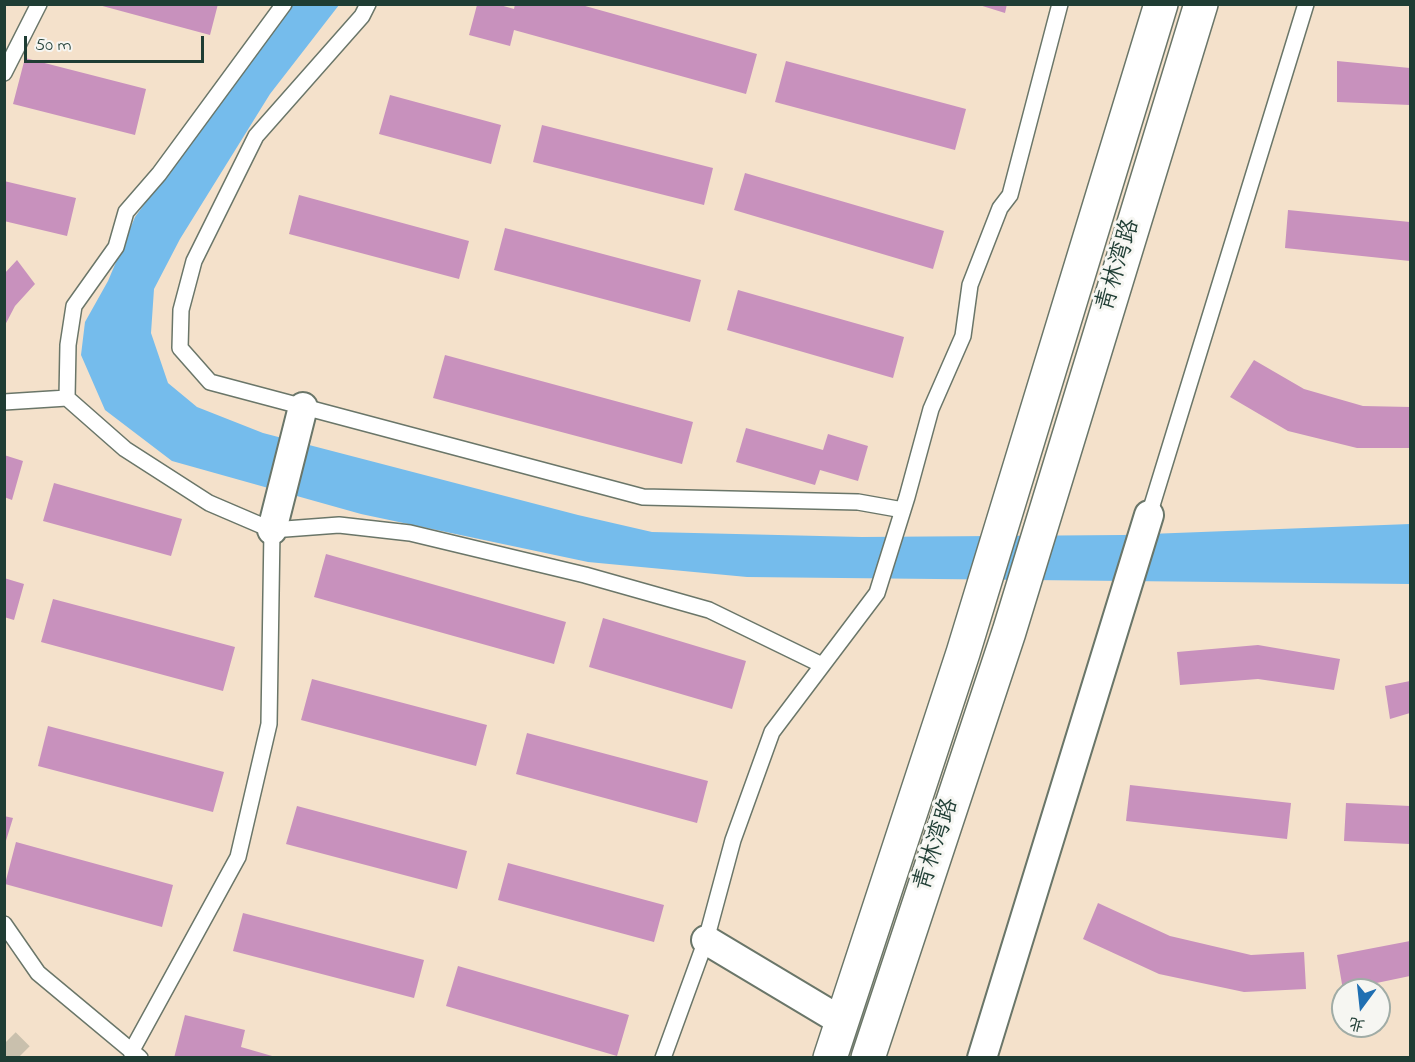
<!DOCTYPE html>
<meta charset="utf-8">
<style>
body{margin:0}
#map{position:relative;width:1415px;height:1062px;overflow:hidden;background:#f4e1cb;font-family:"Indie Flower","LXGW WenKai TC",sans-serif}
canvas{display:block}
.frame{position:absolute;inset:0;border:6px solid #1f3d34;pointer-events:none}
.north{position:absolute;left:1331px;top:978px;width:60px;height:60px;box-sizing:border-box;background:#f6f6f2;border:2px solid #a0aca6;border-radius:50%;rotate:195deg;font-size:16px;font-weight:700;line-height:24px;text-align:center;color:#1f3d34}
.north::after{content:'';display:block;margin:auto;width:21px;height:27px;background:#1f6fb2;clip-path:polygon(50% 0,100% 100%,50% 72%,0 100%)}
.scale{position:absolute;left:24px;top:36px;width:180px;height:27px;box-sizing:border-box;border:3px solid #1f3d34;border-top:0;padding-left:8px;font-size:18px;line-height:21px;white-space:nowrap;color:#1f3d34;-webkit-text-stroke:4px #f6f6f2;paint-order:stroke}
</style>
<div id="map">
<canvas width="1415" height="1062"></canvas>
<div class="frame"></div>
<div class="north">北</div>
<div class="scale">50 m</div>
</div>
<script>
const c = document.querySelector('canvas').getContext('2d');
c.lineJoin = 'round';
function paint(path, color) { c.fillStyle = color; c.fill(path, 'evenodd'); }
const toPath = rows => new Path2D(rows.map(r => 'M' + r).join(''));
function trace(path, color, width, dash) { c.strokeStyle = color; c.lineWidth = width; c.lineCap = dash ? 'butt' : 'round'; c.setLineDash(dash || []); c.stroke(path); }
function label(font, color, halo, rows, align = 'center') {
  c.font = font + ' "Indie Flower","LXGW WenKai TC",sans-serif'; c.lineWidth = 6; c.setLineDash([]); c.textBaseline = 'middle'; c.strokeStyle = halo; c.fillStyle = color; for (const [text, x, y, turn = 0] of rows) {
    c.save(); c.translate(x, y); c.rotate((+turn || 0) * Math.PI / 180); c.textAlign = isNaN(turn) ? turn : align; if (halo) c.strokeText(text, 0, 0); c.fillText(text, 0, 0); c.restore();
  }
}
const water = toPath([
 [290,5,339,5,270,94,180,239,154,289,151,333,168,383,197,407,263,433,578,515,652,532,862,537,1123,535,1410,524,1410,584,747,577,588,562,361,514,172,461,105,410,81,355,85,322,108,281,135,217]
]);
const building = toPath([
 [95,4,218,4,210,35],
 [515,4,578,4,757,54,746,94,514,30,510,46,469,35,477,5,500,5,514,9],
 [976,4,1007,4,1005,13],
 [25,58,146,89,135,135,13,104],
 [786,61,966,109,955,150,775,102],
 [1337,61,1410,68,1410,105,1337,102],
 [390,95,501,125,491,164,379,134],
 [542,125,713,168,704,205,533,162],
 [745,173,944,231,933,269,734,210],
 [4,181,76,198,67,236,4,221],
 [299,195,469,241,459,279,289,234],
 [1288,210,1410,222,1410,261,1285,248],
 [505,228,701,280,690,322,494,270],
 [17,260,35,284,15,306,4,327,4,274],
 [738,290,904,337,893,378,727,330],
 [445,355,693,422,682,464,433,398],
 [1254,360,1304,389,1363,406,1410,407,1410,448,1357,448,1288,431,1230,397],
 [746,428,823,450,828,434,868,446,858,481,820,470,815,485,736,462],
 [4,455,23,461,12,500,4,497],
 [54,483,182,519,171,556,43,521],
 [326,554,566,622,554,664,314,597],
 [4,578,24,584,14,620,4,617],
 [53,599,235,647,223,691,41,642],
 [603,618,746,661,732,709,589,667],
 [1258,645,1340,659,1334,690,1258,679,1180,685,1177,652],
 [312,679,487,725,476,766,301,720],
 [1410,681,1410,713,1390,719,1385,686],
 [48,726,224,772,213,812,38,766],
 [527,733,708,781,697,823,516,774],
 [1130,785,1291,803,1287,839,1126,821],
 [1346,803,1410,806,1410,844,1344,841],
 [297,806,467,851,457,889,286,844],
 [4,816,13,818,5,844,4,844],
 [16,842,173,885,162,927,5,884],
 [508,863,664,905,654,942,498,900],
 [1098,903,1170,936,1251,955,1304,952,1306,989,1244,992,1159,974,1083,939],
 [243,913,424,960,414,998,233,951],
 [1410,941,1410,976,1343,990,1337,955],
 [458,966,629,1015,617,1056,446,1006],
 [185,1015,245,1030,241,1047,279,1058,174,1058]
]);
const secondaryTunnel = toPath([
 [4,1044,18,1058]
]);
const service = toPath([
 [368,4,362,16,256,136,194,261,181,310,180,348,210,382,643,497,858,502,903,510],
 [4,73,39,4],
 [67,398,68,345,74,306,116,247,126,212,159,174,284,4],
 [4,402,67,398,125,449,209,503,272,530,339,525,410,533,585,575,709,610,822,665],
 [1149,515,1306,4],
 [4,924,38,973,140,1058],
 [131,1052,238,857,269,724,272,530],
 [663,1058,706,940,733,840,772,732,877,593,907,497,931,409,963,336,970,285,1000,208,1010,195,1060,4]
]);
const minor = toPath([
 [272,530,303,407],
 [706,940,843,1022],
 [982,1058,1149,515]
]);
const primary = toPath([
 [830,1058,963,653,1161,4],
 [868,1058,1009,632,1201,4]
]);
const streetNames = [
 ["青林湾路",1120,266,-73],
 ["青林湾路",938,845,-72]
];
paint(water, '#75bcec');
paint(building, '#c891bd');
trace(secondaryTunnel, '#c9c0ad', 33, [33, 16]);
trace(service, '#6a7669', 18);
trace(minor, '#6a7669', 32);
trace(primary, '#6a7669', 36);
trace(service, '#fff', 15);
trace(minor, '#fff', 28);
trace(primary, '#fff', 33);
label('24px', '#1f3d34', '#f6f6f2', streetNames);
</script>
